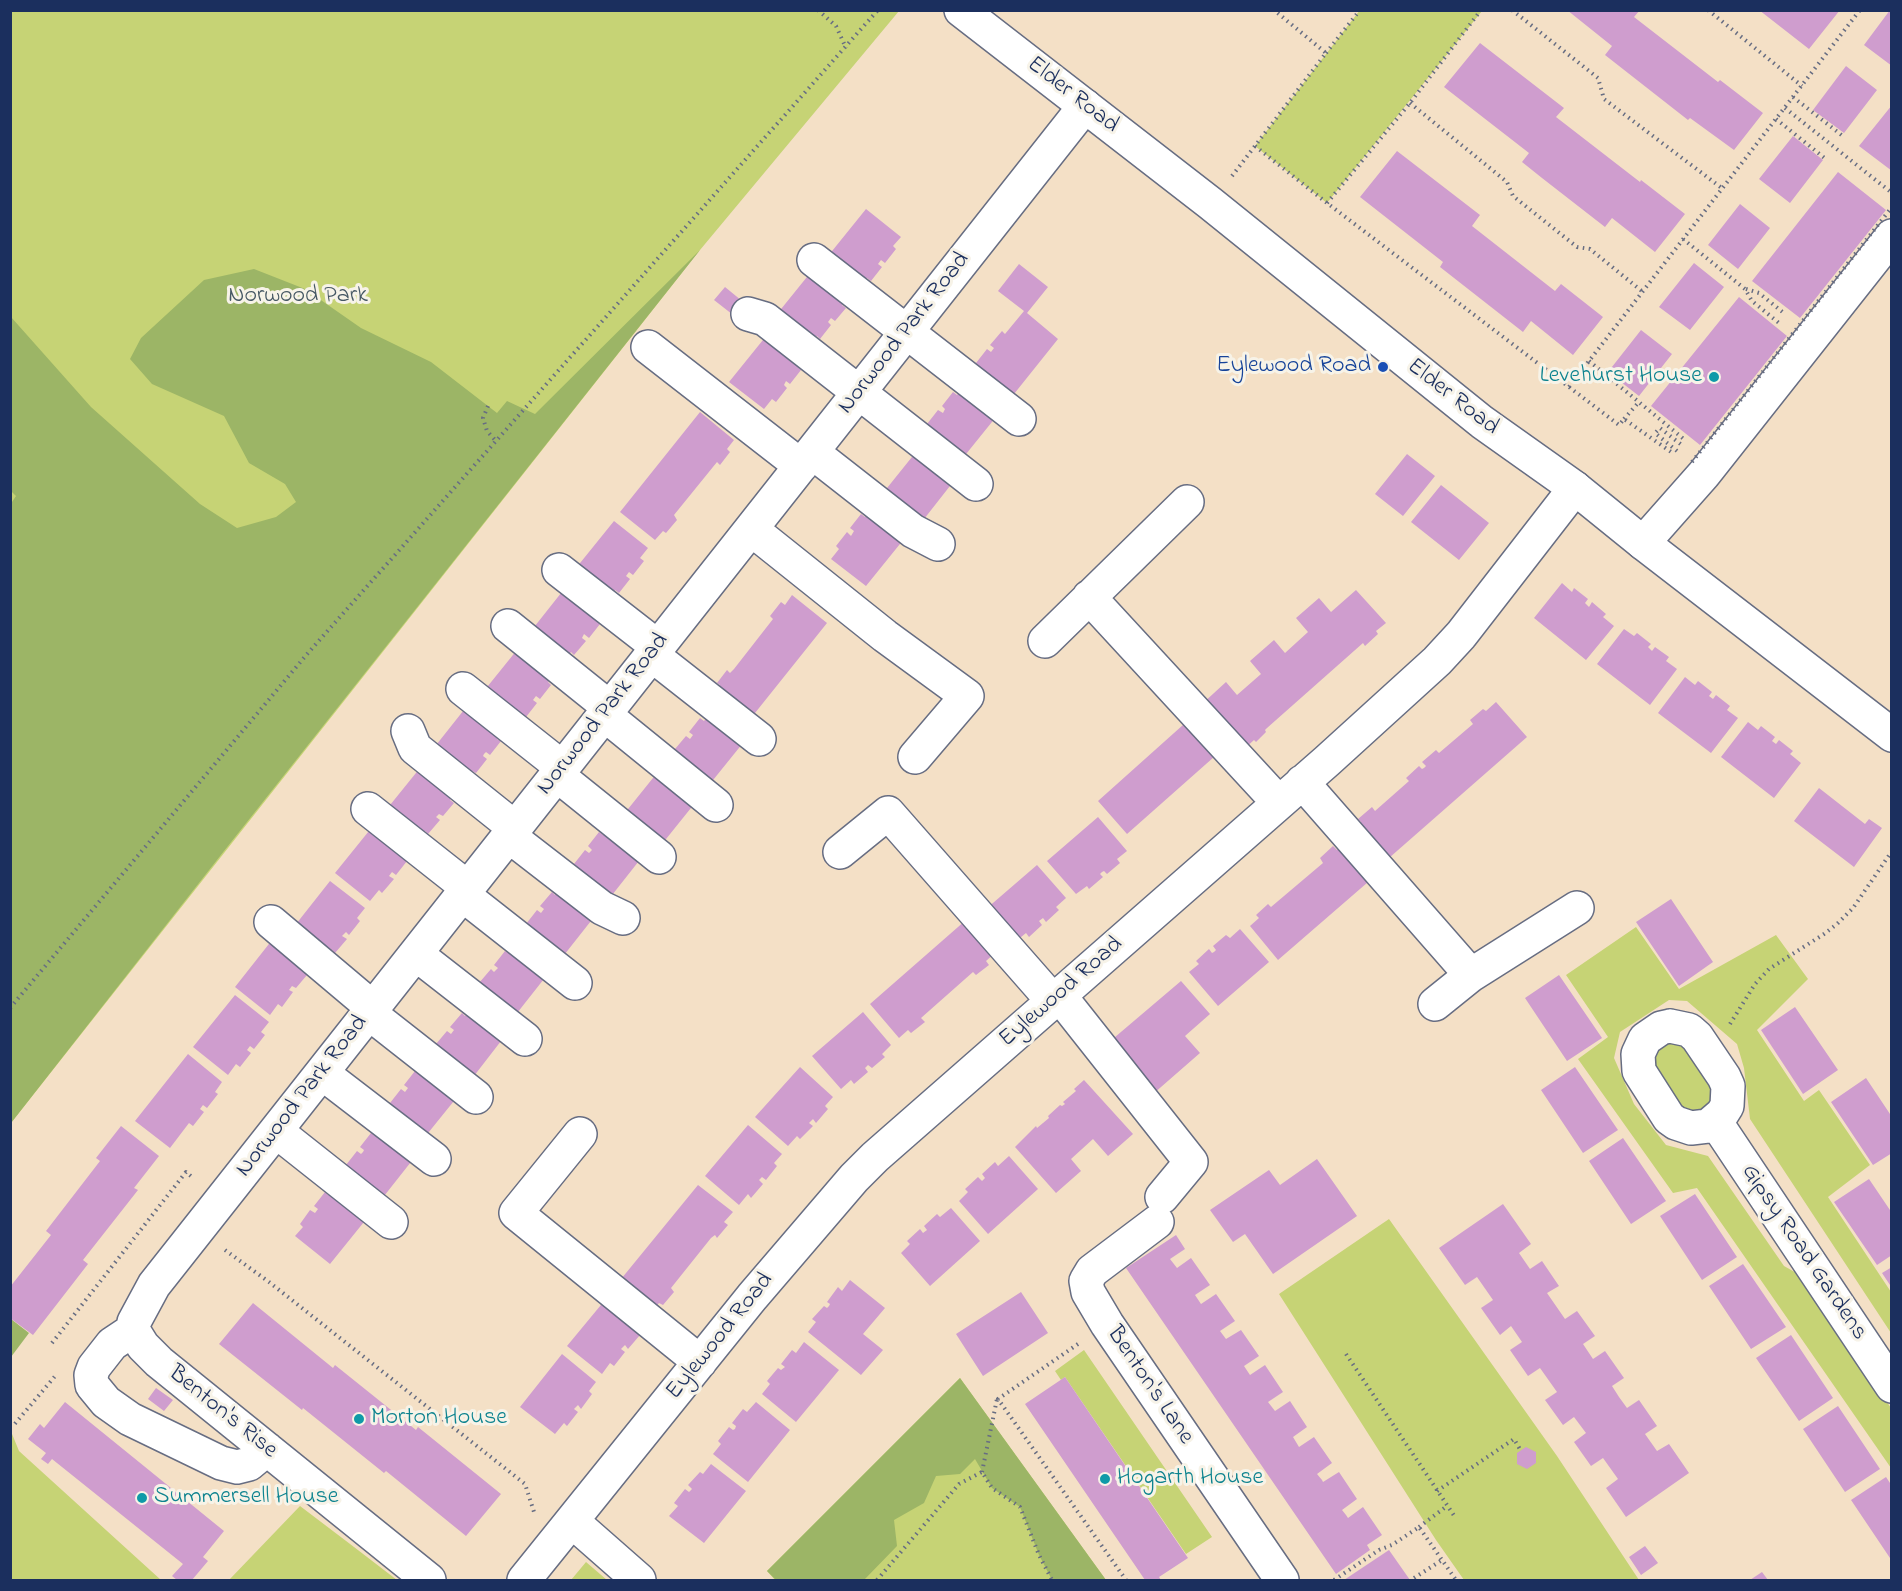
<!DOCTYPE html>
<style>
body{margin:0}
#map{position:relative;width:1902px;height:1591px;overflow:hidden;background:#f4e0c6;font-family:"Indie Flower",sans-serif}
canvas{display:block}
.frame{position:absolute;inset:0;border:12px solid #1b2f5e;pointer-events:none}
</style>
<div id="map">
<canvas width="1902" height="1591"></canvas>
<div class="frame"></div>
</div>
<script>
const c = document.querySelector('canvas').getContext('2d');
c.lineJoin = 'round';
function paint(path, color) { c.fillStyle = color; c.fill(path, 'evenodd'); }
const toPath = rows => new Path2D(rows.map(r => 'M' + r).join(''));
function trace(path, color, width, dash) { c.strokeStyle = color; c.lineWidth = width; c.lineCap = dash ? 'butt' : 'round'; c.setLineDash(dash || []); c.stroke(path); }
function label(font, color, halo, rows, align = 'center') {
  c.font = font + ' "Indie Flower",sans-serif'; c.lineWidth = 6; c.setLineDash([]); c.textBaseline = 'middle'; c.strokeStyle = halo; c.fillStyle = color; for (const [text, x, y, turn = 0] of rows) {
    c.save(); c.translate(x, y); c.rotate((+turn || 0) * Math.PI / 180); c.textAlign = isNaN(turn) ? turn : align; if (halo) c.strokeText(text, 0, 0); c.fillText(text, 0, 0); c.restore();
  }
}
const green = toPath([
 [1360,10,1482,11,1327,203,1255,146],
 [10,11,899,11,700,250,11,1123],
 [1636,927,1679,989,1776,935,1808,979,1757,1030,1804,1101,1819,1090,1870,1165,1828,1197,1891,1292,1891,1333,1750,1119,1744,1068,1737,1044,1687,1001,1669,1000,1620,1032,1614,1058,1634,1104,1666,1145,1708,1156,1784,1266,1800,1275,1891,1408,1891,1468,1697,1188,1673,1193,1578,1059,1608,1037,1566,975],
 [1678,1036,1714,1080,1713,1109,1686,1116,1651,1072,1650,1049],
 [1389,1219,1557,1456,1639,1580,1464,1580,1436,1540,1279,1294],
 [1084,1350,1212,1537,1186,1554,1065,1377,1061,1380,1055,1371],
 [960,1378,1106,1580,775,1580,767,1571],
 [10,1429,19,1451,161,1580,11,1580],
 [300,1506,354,1547,397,1580,229,1580],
 [586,1562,607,1580,571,1580]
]);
const forest = toPath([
 [700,250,224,851,11,1123,10,505,16,496,10,490,11,317,91,407,200,504,237,528,276,517,296,502,285,484,249,463,224,416,152,384,130,359,141,338,204,280,254,269,305,289,361,328,431,362,497,413,507,401,535,414],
 [11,1319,29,1333,11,1357,10,1357],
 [960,1378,1106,1580,1052,1580,1039,1555,1020,1507,992,1488,975,1459,960,1474,936,1476,924,1503,894,1520,897,1546,864,1580,776,1580,767,1571]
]);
const building = toPath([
 [1567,10,1640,10,1634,17,1718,82,1720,80,1763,113,1734,150,1690,118,1688,120,1605,55,1612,46],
 [1759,10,1840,10,1809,49],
 [1890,10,1892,10,1892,66,1864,45],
 [1480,43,1564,108,1556,117,1640,182,1641,180,1685,214,1655,252,1612,218,1605,227,1542,178,1522,162,1529,153,1444,87],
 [1846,66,1877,90,1844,133,1813,110],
 [1892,105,1892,171,1859,146],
 [1793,136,1823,160,1790,203,1759,179],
 [1397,151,1480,215,1472,226,1555,291,1561,284,1603,317,1573,355,1531,321,1523,332,1440,267,1443,262,1360,197],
 [1838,172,1886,210,1800,318,1752,281],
 [1740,204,1770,228,1738,269,1708,245],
 [866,209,901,237,893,246,896,249,885,263,881,260,878,264,882,267,871,281,867,278,859,289,824,261],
 [1694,263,1724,287,1690,330,1659,307],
 [1019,264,1048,287,1027,313,1058,339,1006,404,972,376,979,366,976,363,987,349,991,352,994,348,990,345,1002,331,1005,334,1024,311,998,291],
 [815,267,850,295,842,305,846,308,835,321,831,318,828,322,831,325,820,339,817,336,808,347,773,319],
 [725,287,747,305,737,318,714,300],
 [1739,297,1787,336,1700,445,1651,406],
 [771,330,806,358,798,367,801,370,790,384,786,381,784,385,787,388,776,402,772,399,764,409,729,382],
 [1641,330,1672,354,1639,396,1608,372],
 [965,385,1000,412,958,464,923,436,931,427,927,424,938,410,943,413,945,409,942,406,953,392,957,395],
 [700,412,734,440,727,449,730,452,720,465,717,462,674,515,677,520,666,533,663,531,655,540,620,512],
 [920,447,957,477,917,528,879,498],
 [1407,454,1435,476,1403,516,1375,494],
 [1441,485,1489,523,1459,560,1411,522],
 [873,507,908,534,866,586,831,559,839,549,836,546,847,532,851,536,854,531,850,528,861,514,865,517],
 [614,521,648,548,640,558,644,561,633,575,629,572,626,576,630,579,619,593,615,590,607,601,572,573],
 [569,583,604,611,596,621,600,624,589,638,584,634,582,638,586,641,574,655,571,652,562,663,527,636],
 [1562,583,1572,592,1574,588,1588,599,1585,603,1589,607,1592,602,1606,614,1603,617,1614,626,1586,660,1534,618],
 [1356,590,1386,623,1376,631,1378,634,1365,646,1363,643,1267,728,1265,730,1266,732,1256,742,1254,740,1243,750,1202,704,1226,682,1237,695,1261,674,1250,661,1274,640,1285,653,1308,632,1296,618,1319,598,1331,612],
 [792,595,827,623,747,723,713,696,720,685,717,683,727,670,730,673,734,669,773,619,770,616,781,602,785,605],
 [1624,629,1634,636,1637,633,1651,644,1648,647,1652,651,1655,647,1669,657,1666,661,1677,669,1650,705,1597,664],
 [521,645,555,672,548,682,551,685,540,699,536,696,533,700,537,703,526,717,522,714,514,725,479,697],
 [1685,677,1695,685,1698,681,1712,692,1709,696,1713,699,1716,695,1730,706,1727,710,1738,718,1711,753,1658,713],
 [471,701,506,729,497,739,501,741,490,755,486,752,484,754,483,756,487,759,476,773,472,771,464,781,429,754],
 [1496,702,1527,737,1381,865,1351,831,1361,822,1358,819,1372,807,1375,811,1409,781,1406,778,1419,766,1422,769,1424,768,1426,766,1422,762,1436,750,1439,753,1473,724,1470,720,1483,709,1486,711],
 [713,710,747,738,705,790,670,762,678,752,675,749,686,736,690,739,693,735,689,732,700,718,704,721],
 [1193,716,1223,749,1127,834,1098,801],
 [1748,722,1758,730,1761,726,1775,737,1772,741,1776,744,1779,740,1793,751,1790,754,1801,763,1774,798,1721,757],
 [424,763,458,790,450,800,454,803,443,816,439,814,436,817,440,820,428,834,425,831,417,842,382,815],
 [661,768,699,798,658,849,620,819],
 [1819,788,1865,824,1869,819,1882,828,1854,867,1794,821],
 [1098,817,1127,851,1117,859,1120,863,1107,874,1104,871,1102,872,1100,874,1103,877,1089,889,1087,886,1076,894,1047,861],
 [377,821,407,861,396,875,392,872,389,876,394,879,382,893,379,890,370,901,335,873],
 [611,824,646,852,605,904,570,877,578,867,574,864,585,850,589,853,592,850,588,846,599,832,603,835],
 [1346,842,1375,876,1278,960,1250,926,1259,918,1256,915,1268,904,1271,907,1323,863,1320,858,1333,846,1337,850],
 [1037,865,1066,898,1056,907,1059,910,1046,922,1043,918,1039,921,1042,925,1029,937,1026,933,1015,942,986,909],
 [330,881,365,908,357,918,360,921,349,935,346,932,342,936,347,939,335,953,332,950,323,961,289,933],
 [563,884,598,912,557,964,526,924,537,910,541,913,544,909,540,906,552,892,555,895],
 [1671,899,1713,962,1679,986,1636,922],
 [966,920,995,953,986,961,989,965,976,975,973,972,921,1018,925,1022,911,1033,908,1030,899,1038,870,1004],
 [1240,929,1269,962,1218,1006,1189,972,1199,964,1196,961,1209,949,1212,953,1214,952,1216,950,1213,946,1226,935,1230,938],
 [276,935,311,962,303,972,307,975,296,988,292,986,289,990,293,992,282,1007,278,1004,270,1015,235,987],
 [517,943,551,970,510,1022,475,996,483,985,479,983,491,969,494,972,498,968,494,965,505,951,508,953],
 [1559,975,1602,1038,1567,1061,1525,998],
 [1181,981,1210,1014,1185,1036,1200,1053,1153,1094,1108,1043],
 [235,995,269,1022,261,1032,265,1035,254,1049,250,1046,247,1050,251,1053,240,1067,236,1064,228,1075,193,1047],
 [474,1005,508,1032,467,1085,432,1057,440,1047,436,1044,447,1031,451,1034,454,1030,450,1027,462,1013,465,1016],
 [1795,1007,1838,1070,1803,1094,1761,1030],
 [863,1012,891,1045,882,1054,885,1057,872,1068,868,1065,865,1068,868,1072,854,1084,851,1080,841,1089,812,1056],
 [188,1054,222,1082,215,1092,218,1094,207,1108,203,1105,200,1109,204,1112,193,1126,189,1123,170,1148,135,1121],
 [427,1063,462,1091,420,1143,386,1116,393,1106,390,1103,401,1089,405,1092,408,1088,404,1085,415,1071,418,1074],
 [800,1067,833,1097,825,1106,828,1109,816,1123,813,1119,809,1123,813,1126,800,1139,797,1136,788,1146,755,1117],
 [1575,1067,1618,1130,1583,1153,1541,1090],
 [1866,1078,1892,1117,1892,1153,1873,1165,1831,1102],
 [1084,1080,1133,1134,1108,1156,1093,1139,1071,1159,1081,1171,1056,1193,1015,1147,1036,1126,1037,1128,1049,1118,1048,1116,1060,1105,1062,1106,1065,1104,1063,1102,1076,1091,1074,1089],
 [383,1125,418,1153,377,1205,342,1178,350,1168,346,1165,357,1151,361,1154,363,1152,364,1150,360,1147,371,1133,375,1136],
 [748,1125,782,1154,774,1163,777,1166,766,1180,762,1177,759,1180,763,1184,751,1198,748,1194,739,1205,705,1176],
 [121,1126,159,1156,134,1188,138,1190,83,1260,88,1264,33,1335,10,1318,10,1287,51,1235,46,1231,100,1161,96,1158],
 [1623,1138,1666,1201,1631,1224,1589,1161],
 [1009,1156,1038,1189,988,1234,959,1201,968,1192,965,1189,978,1177,982,1181,985,1178,982,1174,995,1162,998,1166],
 [1317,1159,1357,1216,1273,1274,1245,1234,1233,1242,1210,1210,1269,1170,1280,1185],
 [1869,1179,1892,1213,1892,1255,1877,1265,1834,1202],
 [337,1184,372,1212,330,1264,295,1236,303,1227,300,1224,310,1210,315,1213,318,1209,314,1206,325,1192,328,1195],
 [698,1185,733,1212,724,1222,728,1225,717,1238,715,1235,711,1238,671,1288,674,1292,663,1305,659,1303,652,1312,617,1284],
 [1695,1194,1737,1257,1702,1280,1660,1216],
 [1503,1204,1531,1244,1519,1253,1530,1269,1542,1261,1559,1286,1547,1293,1565,1319,1577,1311,1595,1336,1583,1344,1593,1359,1605,1351,1624,1378,1612,1386,1619,1397,1627,1408,1639,1400,1657,1426,1645,1434,1657,1451,1669,1444,1689,1473,1626,1517,1606,1488,1618,1479,1603,1458,1591,1466,1574,1442,1586,1433,1574,1417,1563,1425,1545,1400,1557,1392,1540,1368,1528,1376,1510,1350,1522,1342,1511,1326,1500,1335,1481,1308,1493,1300,1477,1277,1465,1285,1439,1248],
 [951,1208,980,1241,930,1286,901,1253,910,1244,907,1241,920,1229,923,1233,927,1230,924,1226,937,1214,940,1217],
 [1176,1235,1185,1249,1170,1259,1177,1268,1191,1258,1210,1285,1195,1295,1201,1304,1216,1294,1235,1321,1220,1331,1226,1339,1241,1330,1259,1356,1244,1366,1250,1375,1265,1365,1283,1392,1268,1402,1275,1411,1290,1401,1307,1427,1293,1437,1299,1447,1314,1437,1332,1463,1317,1474,1322,1480,1323,1482,1339,1472,1357,1499,1342,1510,1346,1515,1348,1518,1363,1507,1382,1535,1367,1545,1370,1550,1336,1574,1126,1268],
 [1743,1264,1786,1327,1751,1349,1709,1286],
 [1892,1267,1892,1288,1882,1273],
 [850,1280,885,1308,863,1334,883,1350,861,1375,808,1332,816,1322,812,1319,824,1306,827,1308,829,1306,830,1304,827,1302,838,1287,842,1291],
 [1021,1292,1048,1333,983,1376,956,1334],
 [610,1294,644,1322,636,1331,640,1335,628,1349,625,1345,621,1349,625,1352,614,1366,610,1363,602,1374,567,1346],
 [253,1303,333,1368,335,1365,416,1430,418,1427,501,1494,466,1536,386,1471,384,1473,303,1408,302,1410,219,1344],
 [1791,1335,1833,1398,1799,1421,1756,1358],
 [804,1342,839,1370,796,1422,762,1394,770,1384,767,1381,778,1368,781,1370,785,1367,781,1364,792,1350,796,1353],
 [562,1354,596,1382,589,1391,592,1394,581,1409,578,1405,574,1409,578,1412,567,1426,564,1423,555,1434,520,1407],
 [1065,1377,1188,1558,1159,1577,1161,1580,1145,1580,1025,1404],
 [156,1388,173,1400,164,1411,148,1399],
 [65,1402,224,1531,203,1557,208,1561,192,1580,177,1580,172,1576,183,1564,52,1459,48,1464,41,1459,46,1453,28,1439,40,1424,44,1428],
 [756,1402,790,1430,748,1482,713,1454,721,1444,718,1441,729,1427,733,1430,735,1429,736,1426,732,1423,743,1409,747,1412],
 [1838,1406,1880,1469,1845,1492,1803,1429],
 [1526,1447,1536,1452,1536,1463,1527,1469,1517,1464,1517,1453],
 [711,1464,746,1491,704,1543,669,1516,678,1506,674,1503,685,1489,689,1492,692,1489,688,1485,700,1472,703,1474],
 [1886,1477,1892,1486,1892,1561,1851,1500],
 [1645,1546,1658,1563,1641,1575,1629,1557],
 [1389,1550,1410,1580,1344,1580],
 [1762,1572,1768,1580,1750,1580]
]);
const path = toPath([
 [818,10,836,26,846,48],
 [1512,10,1598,78,1604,99,1723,189],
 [1708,10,1802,86],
 [1326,53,1360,10],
 [1793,97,1844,137],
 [1410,103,1507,182,1513,196,1577,247,1590,249,1643,292],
 [1785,108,1892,193],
 [1776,119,1827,160],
 [1255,146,1327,203,1619,425,1624,419,1674,454],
 [1232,176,1326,53,1274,10],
 [1327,203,1410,103,1481,10],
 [1683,239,1745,289,1752,301,1779,323],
 [1746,289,1759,293,1785,314],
 [1589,361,1685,440],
 [1569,387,1860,10],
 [488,406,483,418,487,431,496,441],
 [1624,419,1639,402],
 [1677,451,1655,433,1660,428,1683,446],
 [10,1008,308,653,878,10],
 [1730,1024,1755,984,1769,969,1824,934,1837,924,1853,908,1892,851],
 [225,1250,269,1282,525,1484,534,1512],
 [52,1343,186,1172,192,1177,190,1179],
 [1078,1344,998,1399,1126,1580],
 [1346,1354,1455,1517],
 [10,1426,13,1426,56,1375],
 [982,1472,997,1399],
 [1437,1491,1514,1439,1521,1451],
 [1419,1527,1447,1506],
 [1414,1578,1442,1560],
 [877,1580,959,1484,982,1472,992,1488,1020,1507,1039,1555,1052,1580],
 [1334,1580,1379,1550,1392,1545,1419,1527,1456,1580]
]);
const minor = toPath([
 [814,260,1019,419],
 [748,314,765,319,976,484],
 [648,347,801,466],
 [812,452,913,531,938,544],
 [751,529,885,636,967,696,915,757],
 [1643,543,1704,474,1892,236],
 [559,570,658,647],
 [1089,597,1279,803],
 [508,626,610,708],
 [1045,641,1187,502],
 [652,655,759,739],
 [463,689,563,768],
 [605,715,716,805],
 [408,731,415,748,515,828],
 [557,775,659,857],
 [1302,782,1471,975],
 [368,809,468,888],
 [509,836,602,908,623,918],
 [840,852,888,813,1053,1001],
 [463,895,575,983],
 [271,922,373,1008],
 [416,954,525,1039],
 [1059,995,1191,1162,1162,1197],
 [1435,1004,1471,975,1577,908],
 [369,1013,476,1097],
 [1670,1026,1689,1030,1697,1037,1724,1077,1728,1086,1727,1106,1722,1114,1708,1126,1691,1128,1676,1123,1669,1118,1639,1071,1638,1054,1645,1039,1661,1028,1670,1026],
 [322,1073,434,1159],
 [1715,1121,1892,1386],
 [276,1131,391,1222],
 [580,1134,516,1213,700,1362],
 [1157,1222,1092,1271,1086,1281,1088,1292,1107,1324,1282,1580],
 [133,1330,134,1322,154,1285,1085,106],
 [133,1330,143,1346,159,1362,429,1580],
 [133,1330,112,1344,94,1367,91,1375,92,1385,106,1402,130,1419,221,1463,237,1467,249,1464,267,1449],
 [573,1522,639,1580],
 [524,1580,752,1297,854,1178,875,1157,1327,761,1437,661,1461,635,1575,488]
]);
const major = toPath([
 [961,10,1210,203,1482,422,1575,488,1643,543,1892,735]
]);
const pathBridge = toPath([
 [1692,462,1892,207]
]);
const markers = [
 [1383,367,6,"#1a4fb4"],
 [1714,377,6,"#0f9aa8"],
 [359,1419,6,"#0f9aa8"],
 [1105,1479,6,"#0f9aa8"],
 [142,1498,6,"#0f9aa8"]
];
const streetNames = [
 ["Elder Road",1072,96,38],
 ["Norwood Park Road",905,334,-52],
 ["Elder Road",1452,398,38],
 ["Norwood Park Road",604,715,-52],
 ["Eylewood Road",1062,993,-41],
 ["Norwood Park Road",303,1097,-52],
 ["Gipsy Road Gardens",1803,1253,56],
 ["Eylewood Road",721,1337,-51],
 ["Benton's Lane",1149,1386,56],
 ["Benton's Rise",222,1413,39]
];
const parkNames = [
 ["Norwood Park",298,297]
];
const transitNames = [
 ["Eylewood Road",1371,367]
];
const cultureNames = [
 ["Levehurst House",1702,377,"right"],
 ["Morton House",371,1419],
 ["Hogarth House",1117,1479],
 ["Summersell House",154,1498]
];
paint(green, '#c6d375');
paint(forest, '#9cb566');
paint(building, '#cf9dce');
trace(minor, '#676d82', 36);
trace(major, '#676d82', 36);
trace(path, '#676d82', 4, [1.5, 4.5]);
trace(minor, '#fff', 33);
trace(major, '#fff', 33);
trace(pathBridge, '#676d82', 4, [1.5, 4.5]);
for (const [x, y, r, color] of markers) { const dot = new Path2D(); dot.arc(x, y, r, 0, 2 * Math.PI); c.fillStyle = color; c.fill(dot); trace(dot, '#f7f3e8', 2); }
label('24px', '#1b2f5e', '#f7f3e8', streetNames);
label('24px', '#465864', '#f7f3e8', parkNames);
label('24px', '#164399', '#f7f3e8', transitNames, 'right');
label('24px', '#0d838f', '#f7f3e8', cultureNames, 'left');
</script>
